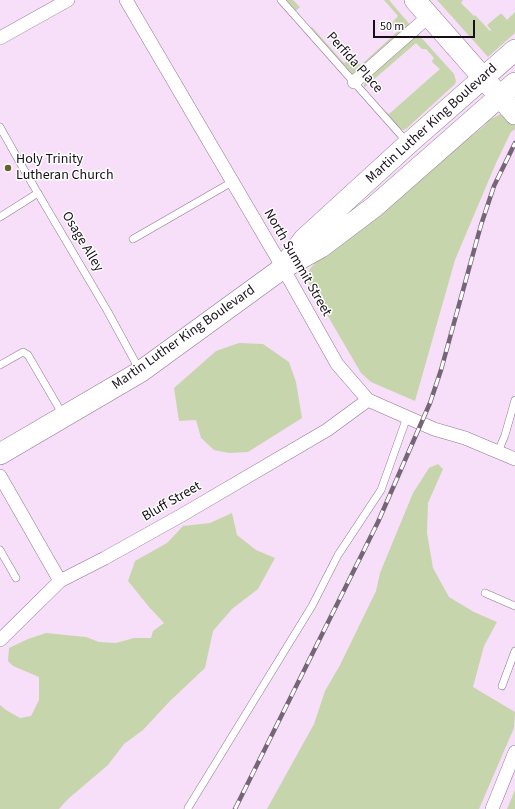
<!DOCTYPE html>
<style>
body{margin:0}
#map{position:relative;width:515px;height:809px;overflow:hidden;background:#f7dff9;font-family:"Source Sans 3",sans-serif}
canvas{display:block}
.scale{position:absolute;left:373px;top:20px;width:102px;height:18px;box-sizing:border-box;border:2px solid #170f18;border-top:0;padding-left:5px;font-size:12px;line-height:14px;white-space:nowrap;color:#170f18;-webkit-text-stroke:3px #fff;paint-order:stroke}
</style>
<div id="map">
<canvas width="515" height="809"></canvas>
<div class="scale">50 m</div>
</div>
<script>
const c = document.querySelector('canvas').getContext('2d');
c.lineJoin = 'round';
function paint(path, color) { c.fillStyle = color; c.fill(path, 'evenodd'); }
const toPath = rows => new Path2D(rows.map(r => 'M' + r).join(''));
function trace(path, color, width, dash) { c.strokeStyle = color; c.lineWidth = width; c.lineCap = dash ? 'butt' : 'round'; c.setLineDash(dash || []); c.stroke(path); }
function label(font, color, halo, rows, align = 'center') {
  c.font = font + ' "Source Sans 3",sans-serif'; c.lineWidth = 3; c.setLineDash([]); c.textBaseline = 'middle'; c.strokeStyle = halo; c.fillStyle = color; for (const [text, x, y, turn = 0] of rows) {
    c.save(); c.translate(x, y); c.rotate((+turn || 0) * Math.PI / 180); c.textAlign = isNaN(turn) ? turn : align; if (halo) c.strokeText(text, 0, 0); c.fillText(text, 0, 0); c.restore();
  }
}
const green = toPath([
 [286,0,293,0,300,7,296,11],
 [384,0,389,0,411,26,354,75,352,74,311,28,312,27,344,63,352,58,361,65,397,32,391,24,398,16],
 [437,0,463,0,461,3,474,16,475,15,490,31,491,30,487,25,500,14,502,14,507,20,515,12,515,33,488,57],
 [418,34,454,74,456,81,455,84,406,129,403,130,400,129,382,109,389,114,440,69,433,63,432,61,434,58,426,49,422,49,416,43,365,87,365,89,364,85,366,80],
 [511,109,515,114,515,129,511,132,496,163,455,260,415,401,371,382,361,373,308,282,308,274,310,269,315,263,484,126,489,120],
 [239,343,263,344,289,362,296,382,302,418,248,452,229,453,214,450,201,438,196,420,179,421,174,388,216,351],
 [438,464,443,469,428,503,427,533,433,568,449,597,474,612,497,622,484,646,473,687,515,712,514,728,479,809,267,809,314,724,325,691,340,665,376,591,380,573,413,493,429,468],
 [232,513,237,535,256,550,275,558,258,589,232,609,213,631,205,668,170,701,143,730,124,744,108,765,68,799,59,809,0,809,0,705,6,710,20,718,31,716,39,700,39,677,13,666,8,661,9,648,28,639,46,633,86,637,99,642,116,643,134,638,151,638,153,631,164,623,149,607,128,581,135,561,167,543,183,526,210,523],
 [515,790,515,809,507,809]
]);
const service = toPath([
 [281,0,407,142],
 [0,127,23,168,108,312,139,369],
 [0,217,38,193],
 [133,239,232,182],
 [0,365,23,352,28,355,63,415],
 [498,452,505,435,515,400],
 [0,550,16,578],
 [485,593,515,606],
 [502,686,515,651],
 [188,808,312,606,338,555,381,490,407,417]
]);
const minor = toPath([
 [126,0,283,268,337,364,368,400,434,429,465,438,515,459],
 [0,38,68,0],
 [354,82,429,16],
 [0,476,60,581],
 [0,640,60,581,105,558,182,515,327,430,368,400],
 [492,809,515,752]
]);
const primary = toPath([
 [415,0,515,114],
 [286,263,304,239,408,144,515,50],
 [0,454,140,372,283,268,321,247,374,207,515,83]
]);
const rail = toPath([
 [235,809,378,522,430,403,441,370,481,225,494,186,515,143]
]);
const markers = [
 [8,168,4,"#63612e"]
];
const streetNames = [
 ["Perfida Place",354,63,48],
 ["Martin Luther King Boulevard",432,124,-42],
 ["Osage Alley",82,242,59],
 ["North Summit Street",297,263,60],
 ["Martin Luther King Boulevard",184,338,-35],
 ["Bluff Street",172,502,-30]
];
const poiNames = [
 ["Holy Trinity",16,160],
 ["Lutheran Church",16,176]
];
paint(green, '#c7d5ac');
trace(service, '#8c768e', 8);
trace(minor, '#8c768e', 14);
trace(primary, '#8c768e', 22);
trace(service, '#fff', 7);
trace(minor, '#fff', 13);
trace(primary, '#fff', 21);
trace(rail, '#746676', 4.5);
trace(rail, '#fff', 3, [9]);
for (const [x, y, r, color] of markers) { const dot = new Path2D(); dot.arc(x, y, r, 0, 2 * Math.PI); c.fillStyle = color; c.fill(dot); trace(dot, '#fff', 1.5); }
label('14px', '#170f18', '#fff', streetNames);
label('14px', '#170f18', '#fff', poiNames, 'left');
</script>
